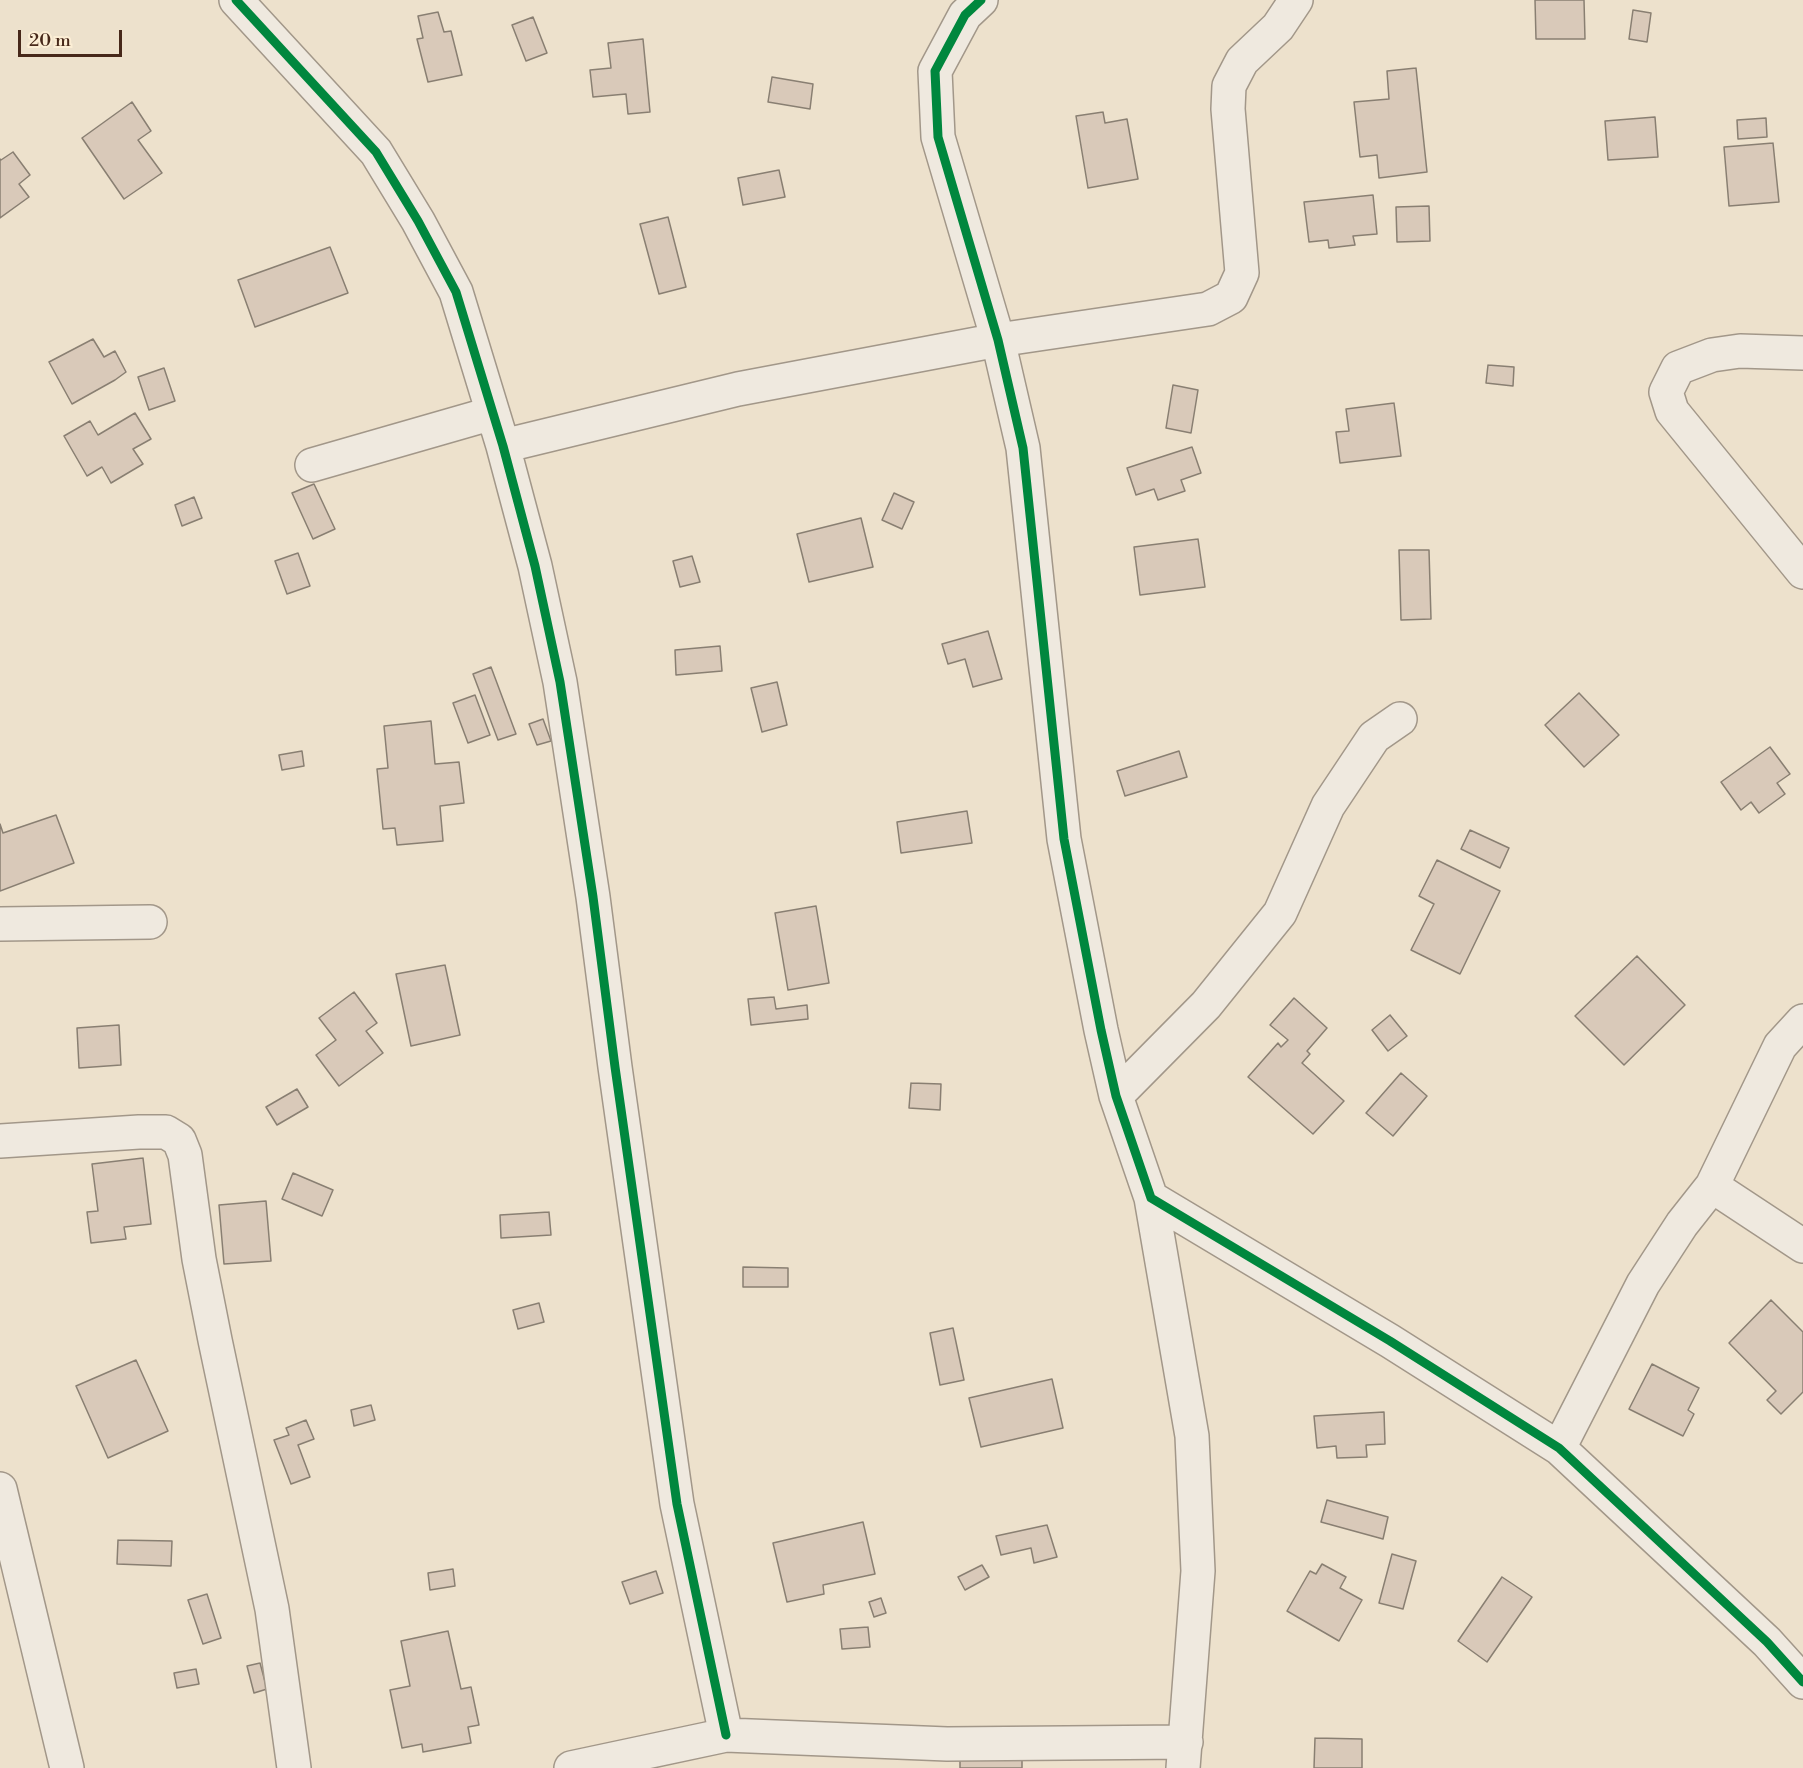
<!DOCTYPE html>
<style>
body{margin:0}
#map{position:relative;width:1803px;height:1768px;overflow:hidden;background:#ede1cc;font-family:"Libre Bodoni",serif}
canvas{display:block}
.scale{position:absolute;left:18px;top:30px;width:104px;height:27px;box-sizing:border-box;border:3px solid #47281a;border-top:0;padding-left:8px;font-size:18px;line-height:21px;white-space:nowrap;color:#47281a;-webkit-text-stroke:4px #fceed5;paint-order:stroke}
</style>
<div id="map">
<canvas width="1803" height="1768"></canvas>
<div class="scale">20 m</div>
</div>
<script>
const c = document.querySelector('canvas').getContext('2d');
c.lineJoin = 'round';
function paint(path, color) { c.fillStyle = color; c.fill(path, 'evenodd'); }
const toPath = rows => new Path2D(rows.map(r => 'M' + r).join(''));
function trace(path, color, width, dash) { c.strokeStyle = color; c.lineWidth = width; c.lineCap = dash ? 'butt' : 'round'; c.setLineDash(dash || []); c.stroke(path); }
const building = toPath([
 [1535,0,1584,0,1585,39,1536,39,1535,0],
 [1633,10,1651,13,1647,42,1629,39,1633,10],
 [438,12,444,32,451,31,462,75,428,82,417,39,423,38,418,16,438,12],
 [533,17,547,53,526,61,512,25,533,17],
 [643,39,650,112,628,114,626,94,593,97,590,70,611,68,608,43,643,39],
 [1416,68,1427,172,1379,178,1377,155,1360,157,1354,102,1389,99,1387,71,1416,68],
 [772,77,813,84,810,109,768,102,772,77],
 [132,102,151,131,138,140,162,173,124,199,82,138,132,102],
 [1103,112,1105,123,1127,119,1138,179,1088,188,1076,116,1103,112],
 [1655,117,1658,157,1608,160,1605,121,1655,117],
 [1766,118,1767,137,1738,139,1737,120,1766,118],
 [1773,143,1779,202,1729,206,1724,147,1773,143],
 [13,152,30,175,19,184,29,197,0,218,0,159,1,160,13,152],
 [779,170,785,197,743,205,738,178,779,170],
 [1373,195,1377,234,1353,236,1355,245,1329,248,1328,240,1309,242,1304,202,1373,195],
 [1429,206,1430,241,1397,242,1396,207,1429,206],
 [668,217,686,287,659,294,640,224,668,217],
 [330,247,348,293,255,327,238,280,330,247],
 [93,339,104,357,115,351,126,372,115,380,72,404,49,362,93,339],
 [1488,365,1514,367,1513,386,1486,383,1488,365],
 [164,368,175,401,149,410,138,377,164,368],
 [1173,385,1198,390,1191,433,1166,428,1173,385],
 [1394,403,1401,456,1340,463,1336,432,1349,431,1346,409,1394,403],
 [135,413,151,439,133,449,143,464,111,483,102,467,87,476,64,436,90,421,98,435,135,413],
 [1192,447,1201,473,1181,480,1185,491,1158,500,1154,489,1136,495,1127,468,1192,447],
 [314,484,335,529,313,539,292,493,314,484],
 [894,493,914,502,902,529,882,520,894,493],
 [194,497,202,518,182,526,175,505,194,497],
 [861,518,873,567,809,582,797,534,861,518],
 [1198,539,1205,587,1140,595,1134,547,1198,539],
 [1399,550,1429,550,1431,619,1401,620,1399,550],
 [298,553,310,586,287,594,275,561,298,553],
 [692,556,700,582,680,587,673,561,692,556],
 [988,631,1002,679,973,687,965,659,948,664,942,644,988,631],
 [720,646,722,671,676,675,675,650,720,646],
 [491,667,516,734,498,740,473,674,491,667],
 [777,682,787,725,762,732,751,688,777,682],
 [1579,693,1619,735,1584,767,1545,725,1579,693],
 [475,695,490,735,468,743,453,703,475,695],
 [543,719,551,741,537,745,529,724,543,719],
 [431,721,435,764,459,762,464,803,440,806,443,841,397,845,395,828,383,829,377,769,388,768,384,726,431,721],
 [1770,747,1790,774,1777,783,1785,794,1759,813,1751,802,1741,810,1721,782,1770,747],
 [302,751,304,766,282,770,279,755,302,751],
 [1179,751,1187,777,1125,796,1117,771,1179,751],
 [967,811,972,843,901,853,897,822,967,811],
 [56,815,74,863,0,891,0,824,3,833,56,815],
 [1470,830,1509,848,1500,868,1461,849,1470,830],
 [1437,860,1500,891,1460,974,1411,950,1434,904,1419,896,1437,860],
 [816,906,829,983,788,990,775,913,816,906],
 [1637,956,1685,1005,1624,1065,1575,1016,1637,956],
 [445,965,460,1035,411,1046,396,974,445,965],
 [354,992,377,1023,366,1031,383,1053,339,1086,316,1055,336,1040,319,1018,354,992],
 [774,997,776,1009,807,1005,808,1019,751,1025,748,999,774,997],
 [1294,998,1327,1028,1307,1051,1310,1054,1302,1063,1344,1101,1313,1134,1248,1077,1278,1043,1281,1047,1288,1040,1270,1025,1294,998],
 [1390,1015,1407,1036,1388,1051,1372,1030,1390,1015],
 [119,1025,121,1065,79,1068,77,1028,119,1025],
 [1401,1073,1427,1096,1393,1136,1366,1113,1401,1073],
 [911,1083,941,1084,940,1110,909,1108,911,1083],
 [297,1089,308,1107,277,1125,266,1107,297,1089],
 [143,1158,151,1224,124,1227,126,1239,91,1243,87,1212,98,1211,92,1164,143,1158],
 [293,1173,333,1190,322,1216,282,1199,293,1173],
 [266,1201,271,1261,224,1264,219,1205,266,1201],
 [549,1212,551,1235,501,1238,500,1215,549,1212],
 [743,1267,788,1268,788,1287,743,1287,743,1267],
 [1771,1300,1803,1332,1803,1392,1781,1414,1767,1400,1776,1391,1729,1343,1771,1300],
 [539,1303,544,1322,518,1329,513,1310,539,1303],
 [953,1328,964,1380,940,1385,930,1333,953,1328],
 [136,1360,168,1431,108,1458,76,1386,136,1360],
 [1652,1364,1699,1388,1688,1410,1694,1414,1683,1436,1629,1409,1652,1364],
 [1052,1379,1063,1428,981,1447,969,1398,1052,1379],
 [371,1405,375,1420,354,1426,351,1410,371,1405],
 [1384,1412,1385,1444,1366,1445,1367,1457,1337,1458,1336,1446,1317,1448,1314,1416,1384,1412],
 [306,1420,314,1439,298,1445,310,1477,291,1484,274,1440,289,1435,286,1428,306,1420],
 [1327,1500,1388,1517,1383,1539,1321,1522,1327,1500],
 [863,1522,875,1574,823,1585,824,1594,787,1602,773,1543,863,1522],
 [1047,1525,1057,1557,1034,1563,1031,1548,1001,1555,996,1536,1047,1525],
 [118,1540,172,1541,171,1566,117,1564,118,1540],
 [1392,1554,1416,1561,1403,1609,1379,1603,1392,1554],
 [1322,1564,1346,1577,1340,1588,1362,1600,1339,1641,1287,1611,1310,1571,1316,1574,1322,1564],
 [982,1565,989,1577,965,1590,958,1577,982,1565],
 [453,1569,455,1586,430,1590,428,1573,453,1569],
 [656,1571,663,1593,630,1604,622,1582,656,1571],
 [1502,1577,1532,1597,1487,1662,1458,1641,1502,1577],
 [207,1594,221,1638,203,1644,188,1600,207,1594],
 [881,1598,886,1613,874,1617,869,1602,881,1598],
 [868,1627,870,1647,842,1649,840,1629,868,1627],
 [448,1631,461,1689,471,1687,479,1725,468,1727,471,1743,423,1752,422,1744,402,1748,390,1690,410,1686,401,1641,448,1631],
 [260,1663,267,1689,254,1693,247,1666,260,1663],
 [196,1669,199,1684,177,1688,174,1673,196,1669],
 [1315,1738,1362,1739,1362,1768,1314,1768,1315,1738],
 [960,1756,1022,1757,1022,1768,960,1768,960,1756]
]);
const minor = toPath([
 [236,0,376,152,418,221,456,292,503,446,535,566,560,682,593,897,615,1067,677,1504,726,1735],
 [981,0,965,15,935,71,938,137,998,340,1023,448,1064,839,1101,1030,1116,1096,1151,1198,1390,1341,1559,1448,1767,1642,1803,1682],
 [1803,353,1740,351,1712,355,1678,368,1666,392,1672,411,1803,572],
 [503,446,738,389,998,340,1208,309,1231,297,1242,273,1228,109,1229,86,1242,61,1278,27,1296,0],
 [312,465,493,413],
 [0,924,150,922],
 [1116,1096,1206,1005,1280,913,1328,806,1374,737,1400,719],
 [0,1141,139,1132,166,1132,179,1140,185,1155,199,1259,215,1340,272,1609,294,1768],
 [1712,1186,1803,1246],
 [1151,1198,1192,1436,1198,1571,1183,1768],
 [1559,1448,1643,1284,1682,1224,1712,1186,1780,1046,1803,1021],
 [0,1489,67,1768],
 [571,1768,726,1735,947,1744,1186,1742]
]);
const cycleway = toPath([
 [236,0,376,152,418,221,456,292,503,446,535,566,560,682,593,897,615,1067,677,1504,726,1735],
 [981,0,965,15,935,71,938,137,998,340,1023,448,1064,839,1101,1030,1116,1096,1151,1198,1390,1341,1559,1448,1767,1642,1803,1682]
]);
paint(building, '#d9c9b9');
trace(building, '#897f72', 1.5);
trace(minor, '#a29789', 36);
trace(minor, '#efe9df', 33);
trace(cycleway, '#00873e', 9);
</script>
